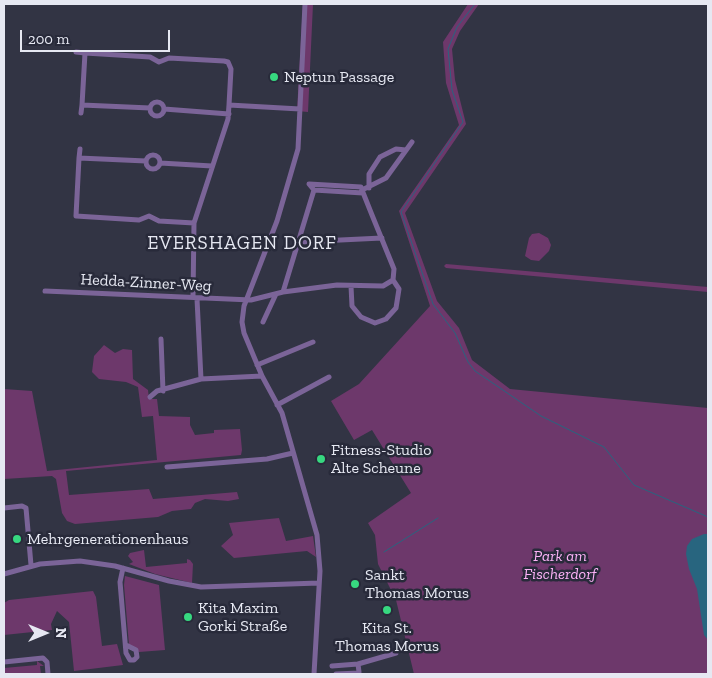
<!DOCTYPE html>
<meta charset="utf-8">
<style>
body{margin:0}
#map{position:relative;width:712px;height:678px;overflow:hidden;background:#323444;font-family:"Zilla Slab",serif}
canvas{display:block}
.frame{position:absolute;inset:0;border:5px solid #e6e8f2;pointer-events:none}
.north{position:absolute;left:20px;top:608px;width:50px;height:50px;-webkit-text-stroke:4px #282a3a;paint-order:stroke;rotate:90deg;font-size:14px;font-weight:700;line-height:20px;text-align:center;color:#e6e8f2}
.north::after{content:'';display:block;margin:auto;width:18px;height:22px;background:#e6e8f2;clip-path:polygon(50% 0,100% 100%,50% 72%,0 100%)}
.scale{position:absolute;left:20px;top:30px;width:150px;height:22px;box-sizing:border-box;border:2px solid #e6e8f2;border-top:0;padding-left:6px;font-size:15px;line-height:18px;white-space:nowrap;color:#e6e8f2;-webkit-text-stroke:4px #282a3a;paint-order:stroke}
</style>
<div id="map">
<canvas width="712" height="678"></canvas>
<div class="frame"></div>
<div class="north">N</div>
<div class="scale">200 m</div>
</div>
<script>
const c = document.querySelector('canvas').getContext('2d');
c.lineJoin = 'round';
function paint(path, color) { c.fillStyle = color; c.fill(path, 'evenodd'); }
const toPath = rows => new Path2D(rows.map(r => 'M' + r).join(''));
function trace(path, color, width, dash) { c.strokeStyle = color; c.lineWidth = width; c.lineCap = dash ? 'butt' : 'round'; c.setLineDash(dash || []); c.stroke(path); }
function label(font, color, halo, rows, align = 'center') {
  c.font = font + ' "Zilla Slab",serif'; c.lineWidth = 5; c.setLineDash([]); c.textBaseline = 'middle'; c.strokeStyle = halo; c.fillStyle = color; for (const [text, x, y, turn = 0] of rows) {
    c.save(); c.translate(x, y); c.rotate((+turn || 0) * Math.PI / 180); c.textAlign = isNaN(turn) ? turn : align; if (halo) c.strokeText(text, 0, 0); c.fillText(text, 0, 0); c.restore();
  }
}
const green = toPath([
 [303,4,313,4,308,112,297,111],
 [468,4,479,4,460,31,452,49,455,80,466,124,405,213,437,301,459,328,472,360,510,389,708,408,708,674,414,674,396,600,378,564,375,535,368,523,411,493,372,430,354,440,331,401,359,384,430,306,399,211,459,125,446,83,443,42],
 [539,233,548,238,551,245,549,251,539,261,531,260,525,256,529,238,532,234],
 [446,264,708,287,708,292,446,268,444,266],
 [104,345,115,353,123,349,132,350,133,379,148,390,149,399,157,399,159,416,190,417,190,425,195,435,214,433,214,430,240,429,242,450,241,455,66,471,69,495,149,489,153,499,237,492,239,499,228,501,205,499,195,503,191,509,172,511,158,517,75,524,67,521,62,513,56,479,52,476,4,479,4,389,32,391,47,471,157,460,153,416,142,417,138,387,126,382,99,379,92,372,94,356],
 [279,518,286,541,313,536,316,557,307,551,234,558,221,546,233,535,229,523],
 [144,550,146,567,187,563,187,559,190,560,193,564,192,583,155,574,129,564,133,562,128,556,130,553],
 [125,576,159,585,165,650,139,652,129,645,124,585],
 [93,591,96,597,102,646,117,644,123,665,74,671,69,622,57,611,51,624,52,630,4,635,4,603,9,600],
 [37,661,44,666,40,666,41,674,4,674,4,668,37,665]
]);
const water = toPath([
 [704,534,708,534,708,640,704,635,697,589,689,569,686,554,687,546,692,539]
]);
const stream = toPath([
 [475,4,457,27,448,49,452,90,463,122,401,212,433,304,455,333,468,362,475,371,541,416,604,447,634,485,708,517],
 [384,552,438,518]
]);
const minor = toPath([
 [305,4,298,149,277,221,244,306,242,322,244,333,262,376,282,413,317,535,320,571,314,674],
 [76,52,85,53],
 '150 109a7 7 0 1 1 14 0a7 7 0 1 1-14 0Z',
 [150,108,82,105,85,53,150,57,159,62,169,58,224,61,228,62,231,69,229,105],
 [164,109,229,114],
 [81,113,82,105],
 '146 162a7 7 0 1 1 14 0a7 7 0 1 1-14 0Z',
 [79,158,80,149],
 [146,161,79,158,76,216,139,220,149,216,159,221,194,223],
 [160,163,212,166],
 [369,188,369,174,380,157,396,149,406,150],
 [362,190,386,178,412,142],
 [299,242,382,238],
 [351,286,352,306,361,317,375,323,386,319,396,308,399,289,393,280],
 [45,291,251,300,283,292,337,285,383,286,393,280,394,269,372,215,362,190,361,187,309,184,314,190,363,193],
 [283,292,314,190],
 [193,297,194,223,228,119,229,105,300,109],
 [197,299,201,379],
 [263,322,276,294],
 [161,339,163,391],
 [257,365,313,342],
 [150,397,157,391,201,379,262,376],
 [277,405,329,377],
 [167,467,267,459,293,453],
 [4,508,22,506,26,508,31,565],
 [123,568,120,582,126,653,130,660,134,660,137,657,136,650,126,645],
 [4,574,40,564,80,561,115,566,169,581,201,587,319,583],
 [4,662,43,658,47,662,48,674],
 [332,666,358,664],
 [359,672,358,664,396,653],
 [336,674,359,673]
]);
const markers = [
 [274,77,5,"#37d880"],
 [321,459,5,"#37d880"],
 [17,539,5,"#37d880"],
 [355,584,5,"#37d880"],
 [387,610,5,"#37d880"],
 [188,617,5,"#37d880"]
];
const poiNames = [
 ["Neptun Passage",284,77],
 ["Fitness-Studio",331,450],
 ["Alte Scheune",331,468],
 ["Mehrgenerationenhaus",27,539],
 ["Sankt",365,575],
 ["Thomas Morus",365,593],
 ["Kita Maxim",198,608],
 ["Gorki Straße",198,626],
 ["Kita St.",387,628,"center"],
 ["Thomas Morus",387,646,"center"]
];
const streetNames = [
 ["Hedda-Zinner-Weg",146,283,3]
];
const parkNames = [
 ["Park am",560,556],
 ["Fischerdorf",560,574]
];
const quarterNames = [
 ["EVERSHAGEN DORF",242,244]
];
paint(green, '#6d386b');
paint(water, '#28657f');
trace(stream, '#28657f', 1);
trace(minor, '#7b6498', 5);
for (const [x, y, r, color] of markers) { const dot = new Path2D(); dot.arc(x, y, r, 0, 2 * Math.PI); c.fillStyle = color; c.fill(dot); trace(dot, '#282a3a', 2); }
label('16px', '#e6e8f2', '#282a3a', poiNames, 'left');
label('16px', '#e6e8f2', '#282a3a', streetNames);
label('italic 16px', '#fdb2f8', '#282a3a', parkNames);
c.letterSpacing = '1px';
label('19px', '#e6e8f2', '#282a3a', quarterNames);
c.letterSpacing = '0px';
</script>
